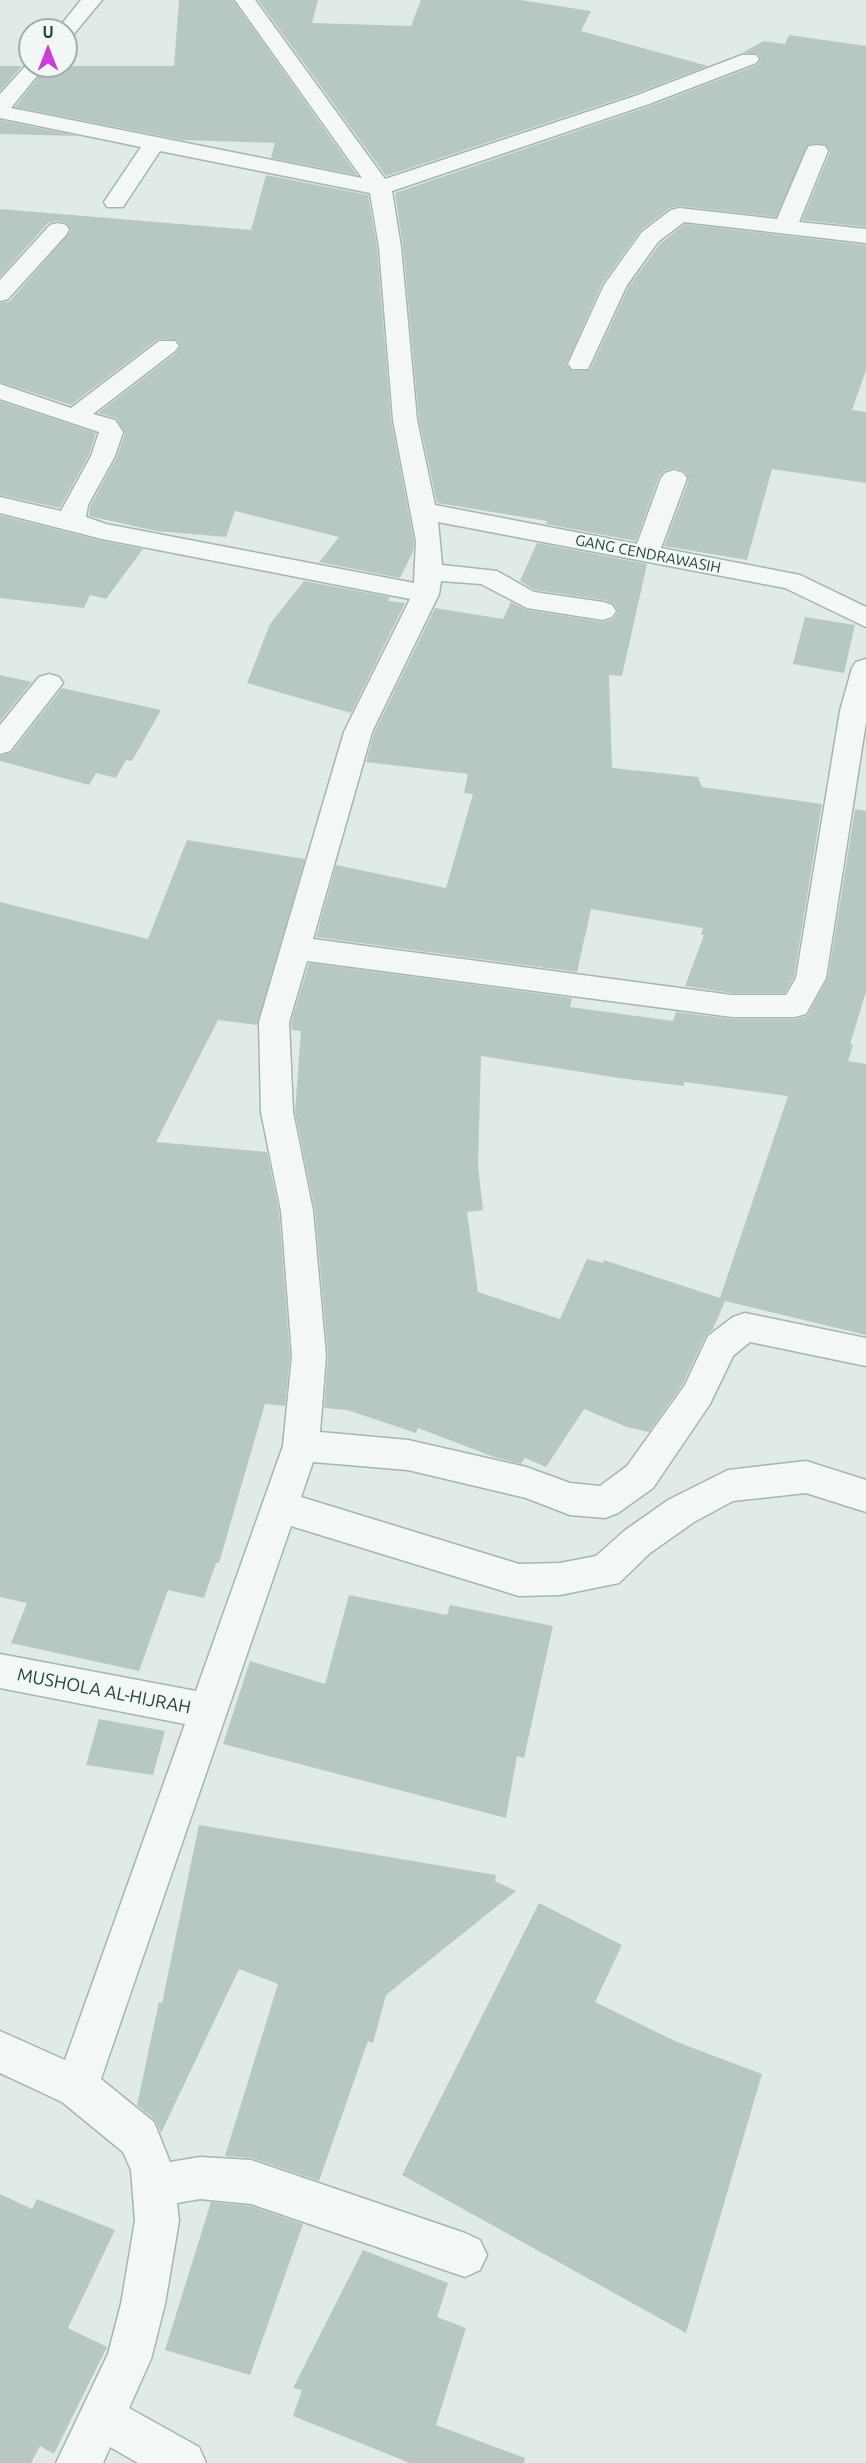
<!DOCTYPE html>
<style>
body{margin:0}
#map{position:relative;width:866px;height:2463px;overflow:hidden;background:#e0eae7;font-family:Ubuntu,sans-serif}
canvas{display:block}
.north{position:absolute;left:18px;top:18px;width:60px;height:60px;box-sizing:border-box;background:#f0f7f5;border:2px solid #a0afab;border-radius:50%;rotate:0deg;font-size:16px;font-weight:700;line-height:24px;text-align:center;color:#27433b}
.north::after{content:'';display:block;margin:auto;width:21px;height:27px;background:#ce3cd8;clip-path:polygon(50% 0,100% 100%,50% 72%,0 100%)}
</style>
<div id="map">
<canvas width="866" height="2463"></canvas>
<div class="north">U</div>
</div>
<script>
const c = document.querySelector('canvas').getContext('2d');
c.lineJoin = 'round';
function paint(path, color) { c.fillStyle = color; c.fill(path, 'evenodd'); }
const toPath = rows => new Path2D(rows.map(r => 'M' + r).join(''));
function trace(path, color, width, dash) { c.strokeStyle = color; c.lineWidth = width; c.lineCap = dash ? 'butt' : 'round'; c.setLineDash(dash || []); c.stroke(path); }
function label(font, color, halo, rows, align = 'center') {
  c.font = font + ' Ubuntu,sans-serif'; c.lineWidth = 4.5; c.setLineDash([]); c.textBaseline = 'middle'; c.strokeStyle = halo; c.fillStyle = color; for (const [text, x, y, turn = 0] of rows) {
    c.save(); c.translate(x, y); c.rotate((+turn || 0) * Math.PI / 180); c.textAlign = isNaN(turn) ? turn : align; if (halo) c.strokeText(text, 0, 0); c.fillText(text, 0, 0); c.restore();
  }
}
const building = toPath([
 [179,0,233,0,357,175,271,158,275,143,182,140,15,107,47,66,174,66],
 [258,0,318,0,312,23,411,26,421,0,520,0,591,11,581,31,708,66,634,94,386,176],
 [789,35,866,46,866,227,802,220,830,152,825,144,809,144,776,217,678,206,670,208,641,230,602,284,566,365,572,371,590,370,629,286,660,244,685,224,866,245,866,370,852,410,866,412,866,483,772,469,747,560,664,546,689,479,685,472,675,468,664,471,659,477,636,541,546,524,547,521,437,503,419,420,403,247,395,193,650,106,757,65,761,59,758,54,742,53,764,41,785,44],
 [0,66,22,66,0,91],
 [0,120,79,136,0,134],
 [266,175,368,195,377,247,391,420,414,541,413,552,400,578,319,562,339,537,235,511,226,537,156,531,89,516,90,506,117,457,125,433,116,418,98,413,176,353,181,346,177,340,158,339,71,405,0,382,0,303,10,301,71,231,67,223,57,221,48,223,0,277,0,209,251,230],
 [0,401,96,433,89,455,60,508,0,495],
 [0,515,102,541,143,549,106,599,90,595,84,608,0,598],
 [537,543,647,564,622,676,609,675,612,768,698,777,702,787,822,804,794,977,785,993,732,993,685,986,704,935,701,935,703,928,591,909,577,972,316,937,336,865,446,888,473,794,464,793,468,774,366,762,374,733,435,608,503,619,511,602,527,610,603,622,613,619,618,612,614,604,604,600,535,590,520,581],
 [304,581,390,597,388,601,405,603,351,713,247,683,270,624],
 [805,617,855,625,844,673,793,664],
 [0,675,32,682,0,721],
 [62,688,161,710,132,761,126,760,116,778,96,773,89,785,0,761,0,756,12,752],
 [855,809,866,811,866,992,850,1044,853,1045,848,1061,866,1064,866,1335,725,1301,713,1329,706,1335,683,1384,649,1432,627,1427,584,1409,546,1467,525,1458,521,1464,494,1457,418,1428,416,1433,347,1410,324,1408,328,1356,315,1211,295,1112,301,1031,292,1030,291,1022,309,963,572,998,570,1007,673,1021,676,1012,732,1019,795,1019,807,1016,828,978],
 [481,1056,619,1078,684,1086,684,1082,788,1096,720,1298,604,1260,603,1263,587,1259,560,1319,478,1292,467,1212,483,1210,478,1166],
 [187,840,305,859,257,1025,218,1020,156,1142,267,1152,279,1211,290,1356,285,1406,265,1404,219,1563,216,1563,204,1598,168,1590,139,1671,11,1643,27,1603,0,1597,0,902,148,939],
 [349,1595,447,1615,450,1605,553,1626,524,1758,517,1756,506,1818,223,1744,250,1661,325,1684],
 [99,1719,165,1731,153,1775,86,1765],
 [199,1825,496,1875,495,1881,516,1891,386,1995,373,2043,368,2041,319,2181,252,2158,225,2156,278,1984,239,1969,161,2133,155,2120,137,2105,159,2002,162,2003],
 [539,1903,622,1945,595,2002,677,2042,762,2074,686,2333,402,2175],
 [0,2194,32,2209,37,2199,115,2230,68,2328,107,2347,54,2454,40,2446,31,2463,0,2463],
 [211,2202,251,2206,303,2224,250,2375,165,2350],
 [363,2250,448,2283,437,2317,466,2328,436,2425,525,2458,524,2463,410,2463,293,2416,302,2390,293,2388]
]);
const minor = toPath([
 [81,0,102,0,73,35,66,37,66,30,57,30,81,0],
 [235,0,255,0,385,179,635,96,742,55,756,55,759,59,756,63,649,104,392,191,401,247,417,420,435,505,637,544,661,478,665,473,674,470,683,473,687,478,661,548,800,575,866,607,866,627,785,588,438,522,442,565,497,571,534,592,603,602,612,605,616,611,612,617,603,620,527,608,481,584,441,581,439,594,372,732,313,939,732,995,786,995,796,978,840,711,852,668,856,662,866,659,866,722,826,978,806,1014,795,1017,732,1017,307,961,289,1022,293,1112,313,1211,326,1356,320,1432,408,1440,526,1467,570,1483,600,1486,627,1466,685,1385,708,1336,733,1317,745,1313,866,1338,866,1366,750,1342,733,1356,710,1404,653,1488,618,1513,605,1518,570,1515,526,1498,408,1470,313,1462,301,1497,519,1564,560,1563,596,1556,624,1531,668,1500,728,1470,806,1461,866,1480,866,1512,806,1493,733,1501,694,1522,650,1553,619,1583,560,1595,519,1596,291,1526,101,2079,154,2122,170,2162,200,2157,251,2160,465,2233,480,2240,487,2255,480,2270,465,2277,251,2204,200,2199,177,2203,179,2221,165,2304,151,2359,129,2408,199,2447,206,2463,138,2463,110,2447,103,2463,56,2463,108,2354,121,2304,135,2221,131,2170,123,2152,62,2102,0,2073,0,2031,65,2060,185,1724,0,1688,0,1654,196,1691,283,1446,292,1356,281,1211,261,1112,259,1022,344,732,410,599,102,539,0,513,0,497,61,511,91,456,99,432,0,399,0,384,71,408,159,341,175,341,179,346,175,351,93,414,115,420,123,432,115,456,88,505,86,517,106,524,414,583,416,541,393,420,379,247,370,193,160,151,123,207,107,207,104,202,141,147,0,118,0,94,30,61,30,66,45,66,11,108,362,178,235,0],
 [817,145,825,146,828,151,799,222,866,229,866,243,684,222,658,242,627,285,588,369,572,369,568,364,604,285,642,232,671,210,679,208,777,219,806,151,809,146,817,145],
 [58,223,66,225,69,230,66,235,8,299,0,301,0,280,50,225,58,223],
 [49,674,59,677,63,683,10,751,0,754,0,725,39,677,49,674]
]);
const farStreetnames = [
 ["GANG CENDRAWASIH",648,554,11]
];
const streetNames = [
 ["MUSHOLA AL-HIJRAH",104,1691,11]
];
paint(building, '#b7c8c2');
trace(minor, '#a5b5b0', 3);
paint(minor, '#f3f8f7');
label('15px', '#27433b', '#f0f7f5', farStreetnames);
label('18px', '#27433b', '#f0f7f5', streetNames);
</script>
